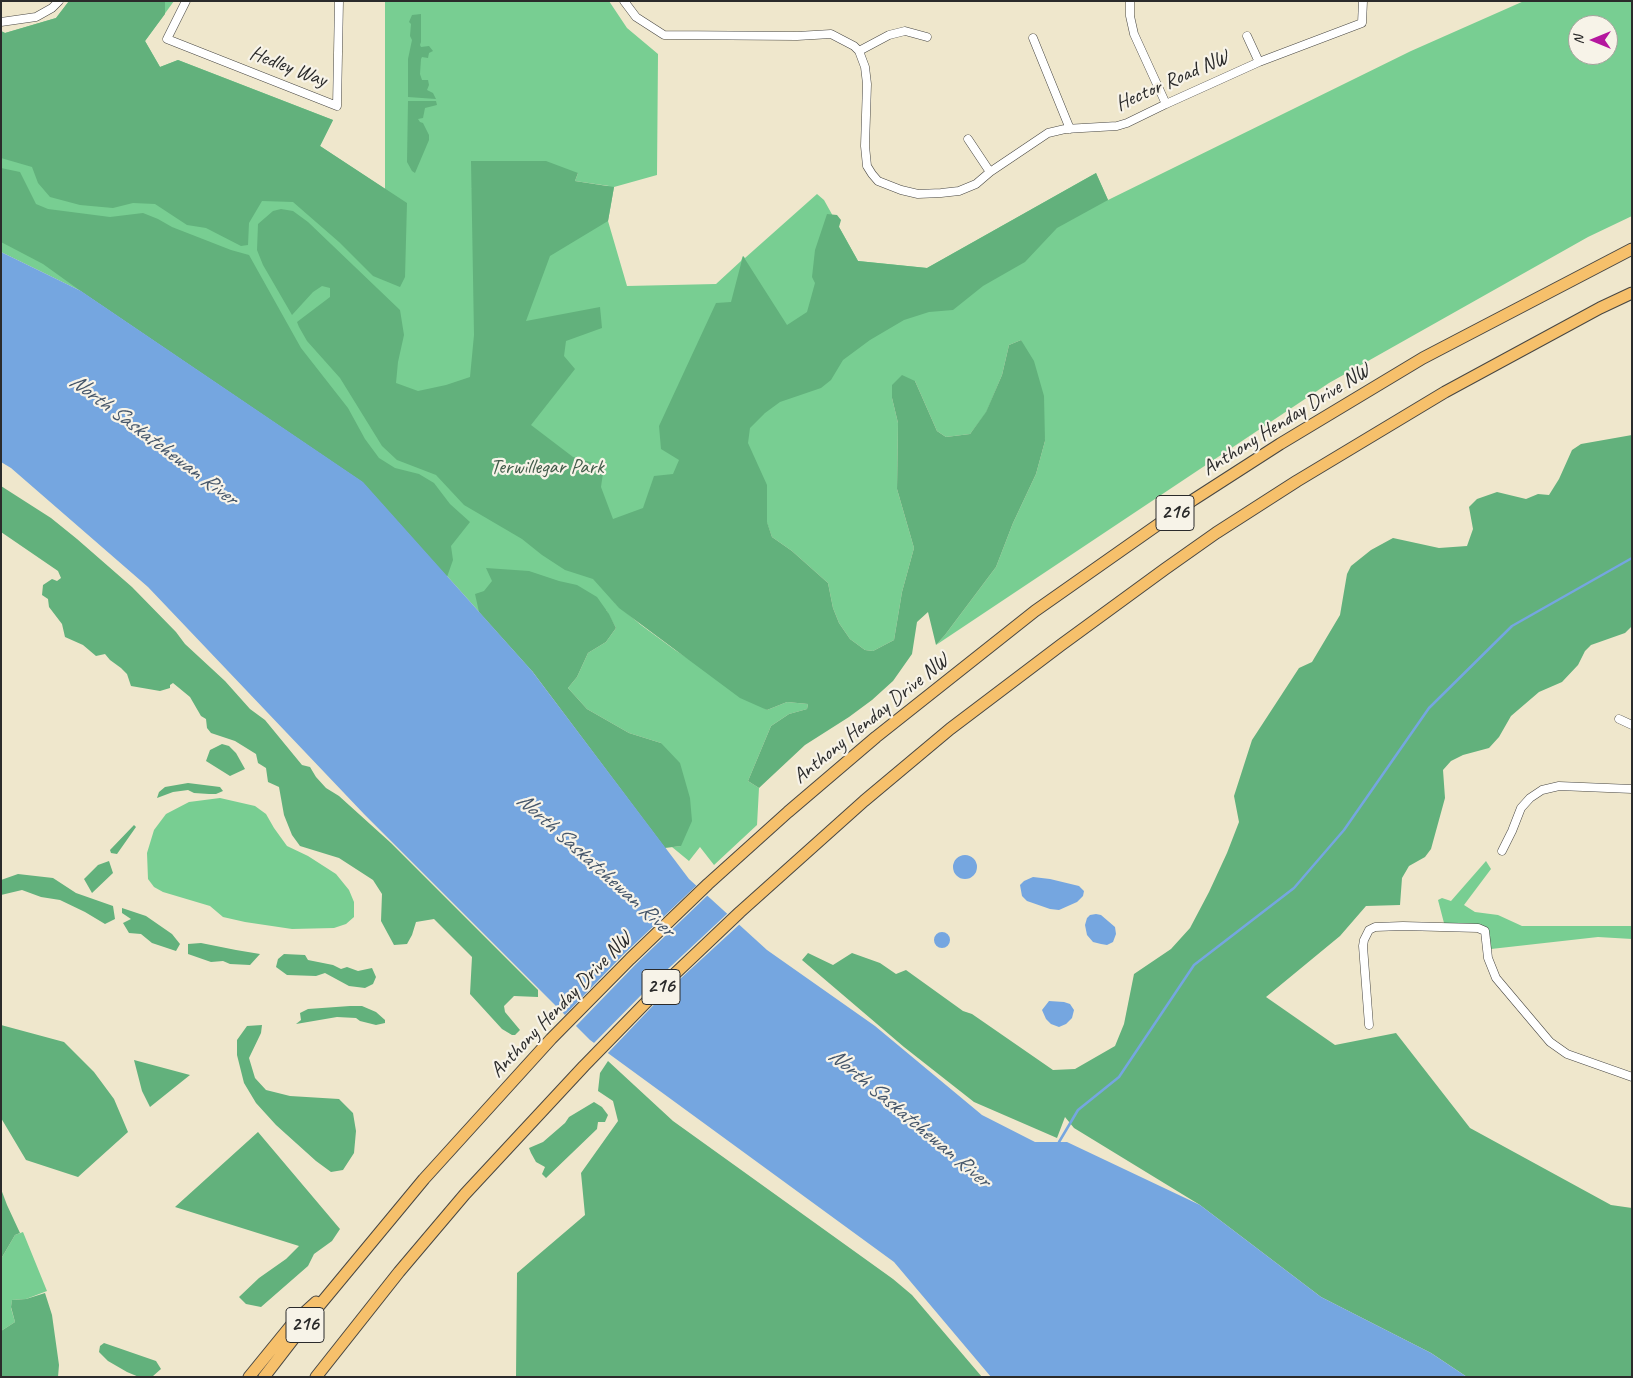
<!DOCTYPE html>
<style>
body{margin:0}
#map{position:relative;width:1633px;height:1378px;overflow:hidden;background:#efe7cc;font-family:Caveat,sans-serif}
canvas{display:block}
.frame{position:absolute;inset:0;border:2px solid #2b2b2b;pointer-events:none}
.north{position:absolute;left:1568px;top:15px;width:50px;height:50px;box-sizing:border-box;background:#f7f3e8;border:1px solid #a5a39c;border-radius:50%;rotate:270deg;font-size:14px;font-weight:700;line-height:20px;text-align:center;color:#2b2b2b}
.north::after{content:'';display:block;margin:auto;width:18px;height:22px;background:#b5179e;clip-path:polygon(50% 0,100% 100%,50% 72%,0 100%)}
</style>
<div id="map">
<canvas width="1633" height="1378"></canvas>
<div class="frame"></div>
<div class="north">N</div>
</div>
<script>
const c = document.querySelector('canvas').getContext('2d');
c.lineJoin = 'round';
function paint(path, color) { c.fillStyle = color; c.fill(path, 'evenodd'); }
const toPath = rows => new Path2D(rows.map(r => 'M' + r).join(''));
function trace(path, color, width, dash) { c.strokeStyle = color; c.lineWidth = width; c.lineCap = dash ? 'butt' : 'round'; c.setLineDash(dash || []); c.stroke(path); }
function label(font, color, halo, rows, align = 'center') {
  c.font = font + ' Caveat,sans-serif'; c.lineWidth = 4.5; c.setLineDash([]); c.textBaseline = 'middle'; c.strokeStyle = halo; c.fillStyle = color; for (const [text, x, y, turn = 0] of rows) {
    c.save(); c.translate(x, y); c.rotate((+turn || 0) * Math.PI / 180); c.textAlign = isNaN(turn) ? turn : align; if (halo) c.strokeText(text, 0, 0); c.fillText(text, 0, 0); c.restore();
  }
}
const green = toPath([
 [69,1,174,1,145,41,160,67,178,60,333,120,320,146,385,189,385,1,609,1,627,28,658,54,657,175,614,187,608,221,627,286,716,284,741,261,743,256,745,258,817,194,824,200,858,261,927,268,1096,173,1108,200,1411,51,1524,1,1632,1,1632,216,1588,237,1329,383,936,645,945,635,996,567,1013,523,1036,474,1045,441,1021,340,1009,345,1002,375,986,413,970,434,946,437,937,431,915,381,892,398,898,423,897,489,914,548,902,592,894,640,873,651,865,650,850,639,839,623,833,608,828,583,792,551,772,537,767,523,767,485,615,603,641,625,675,650,767,710,787,702,808,704,807,709,789,714,771,726,748,781,759,788,757,825,714,865,700,847,689,861,672,847,681,846,661,743,629,733,587,709,568,688,577,677,588,653,606,642,616,628,606,610,532,671,363,482,81,291,1,252,1,31,5,33,56,18],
 [1578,25,1608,25,1608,55,1578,55],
 [578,173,575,181,609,186,471,189],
 [220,798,255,806,266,814,274,828,287,846,308,856,336,874,349,890,354,902,354,917,346,924,334,928,292,929,245,922,223,917,210,906,163,892,154,887,148,879,147,853,154,830,166,814,189,802],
 [1486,861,1491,869,1464,905,1475,912,1498,915,1522,926,1632,926,1632,939,1598,937,1491,949,1478,924,1444,923,1438,900,1442,898,1451,901],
 [23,1232,47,1291,26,1299,12,1300,11,1308,15,1322,1,1331,1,1259,15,1235]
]);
const forest = toPath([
 [69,1,165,1,165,14,145,41,160,67,178,60,333,120,320,146,407,203,405,277,400,287,373,276,339,242,293,202,262,201,249,223,248,245,241,246,206,228,187,225,155,204,133,203,113,208,80,205,50,197,38,183,32,167,1,158,1,31,5,33,56,18],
 [421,14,421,42,420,45,421,47,429,46,433,51,429,53,428,58,422,57,421,59,420,74,422,80,428,80,429,85,427,90,433,93,436,99,408,97,408,59,412,40,410,36,411,24,409,22,412,15],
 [408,101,436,101,437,105,425,108,423,118,418,119,420,122,423,123,429,135,429,140,415,173,412,171,407,162],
 [471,161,546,161,578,173,575,181,614,187,608,221,550,256,526,321,600,307,602,328,566,341,564,356,575,369,531,425,573,457,604,466,601,487,613,519,643,508,654,476,673,474,679,460,661,449,659,426,716,303,731,302,743,256,787,325,807,312,815,283,812,277,815,250,827,214,837,215,841,220,839,227,858,261,927,268,1096,173,1108,200,1057,228,1025,262,983,286,953,310,929,312,904,320,870,340,843,360,831,380,821,388,780,402,765,413,750,428,748,443,767,485,767,522,772,537,792,551,828,583,833,608,839,623,850,639,865,650,873,651,894,640,902,592,914,548,897,489,898,423,892,398,892,385,902,375,915,381,937,431,946,437,970,434,986,412,1002,375,1009,345,1021,340,1034,361,1044,396,1045,441,1036,474,1013,523,996,567,945,635,936,645,928,612,917,622,912,654,893,681,872,700,849,717,805,745,759,788,748,781,771,726,789,714,807,709,808,704,787,702,767,710,740,698,619,608,593,579,565,570,542,555,522,539,464,505,436,475,397,460,382,446,340,378,307,341,299,327,297,322,330,297,330,288,322,286,313,292,292,315,263,265,257,250,258,224,273,211,281,209,293,211,308,222,400,310,404,335,398,362,396,383,418,391,446,385,470,377,474,335],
 [1,168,20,172,36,204,48,209,110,217,143,213,158,219,172,227,231,250,249,255,301,348,348,408,365,439,379,458,395,468,419,474,434,483,450,504,470,522,451,546,453,560,447,577,362,482,82,292,43,264,1,242],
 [1632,435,1632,626,1625,633,1591,645,1585,651,1578,665,1562,682,1539,692,1511,716,1499,737,1489,748,1463,755,1451,761,1443,770,1445,798,1431,849,1425,857,1409,866,1402,878,1400,905,1366,906,1340,936,1266,997,1335,1045,1396,1033,1470,1128,1611,1205,1632,1208,1632,1377,1467,1377,1431,1353,1321,1297,1200,1205,1074,1128,1065,1117,1057,1138,974,1102,904,1047,802,960,808,953,833,965,852,953,880,963,896,974,906,970,963,1011,972,1014,1053,1070,1075,1069,1115,1046,1124,1024,1134,974,1171,949,1190,928,1209,892,1227,853,1239,822,1234,796,1252,740,1299,668,1312,662,1340,615,1347,574,1351,566,1371,550,1393,538,1439,548,1467,546,1473,529,1469,507,1477,499,1497,492,1526,499,1538,494,1549,495,1559,479,1572,450,1581,444],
 [1,486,51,518,77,539,132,587,176,632,185,644,225,681,250,709,265,720,302,765,310,767,316,777,326,788,339,796,391,843,538,990,538,997,514,996,504,1006,505,1012,520,1030,515,1035,512,1035,502,1029,470,994,472,957,434,919,416,922,412,935,407,944,394,945,381,921,382,894,373,880,339,858,300,846,292,835,284,815,279,787,268,782,266,768,258,763,256,754,235,741,211,733,207,728,206,719,201,716,190,697,173,683,170,685,170,688,160,691,131,686,127,674,121,668,110,660,105,654,96,656,83,645,65,637,62,624,49,607,48,599,42,595,43,585,52,579,57,581,61,578,58,571,1,532],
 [486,568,529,571,559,581,577,585,597,597,609,614,616,628,606,642,588,653,577,677,568,688,587,709,629,733,661,743,680,763,690,798,692,821,681,846,665,848,532,671,479,612,475,594,484,591,492,581],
 [222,744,229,746,236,753,245,769,230,776,206,761,210,750],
 [188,783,220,787,223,791,216,794,209,794,194,793,188,790,173,792,157,798,159,792,165,787],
 [134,825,136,827,117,854,111,853,110,850],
 [109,861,113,873,92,893,84,879,98,865],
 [18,874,53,878,76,893,113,906,115,919,105,924,85,912,60,900,41,897,22,890,1,895,1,880],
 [122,908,146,916,172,934,180,944,176,951,152,943,141,934,129,933,123,923,131,919,122,913],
 [201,943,236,950,260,954,250,965,230,964,223,961,211,962,188,954,188,944],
 [284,954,305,955,308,960,333,965,341,969,347,967,358,971,372,968,376,977,373,984,365,988,349,986,325,973,316,976,287,975,276,967,278,959],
 [350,1006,362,1006,376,1012,385,1020,385,1023,376,1025,360,1021,356,1018,337,1017,296,1024,301,1020,300,1013,308,1009],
 [1,1025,64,1042,94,1072,114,1099,128,1132,78,1177,26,1160,1,1118],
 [262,1025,261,1033,249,1058,255,1078,266,1090,290,1096,339,1099,353,1113,356,1131,354,1153,343,1170,331,1172,316,1161,276,1125,256,1103,244,1083,237,1055,237,1040,247,1026],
 [134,1060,190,1075,150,1107,142,1091],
 [608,1061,673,1121,893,1279,912,1295,982,1377,516,1377,517,1273,585,1215,581,1173,618,1121,613,1101,598,1091,600,1073],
 [594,1102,602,1107,608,1115,605,1122,598,1122,597,1129,546,1178,542,1174,545,1167,536,1162,531,1153,529,1148,543,1142,565,1123,569,1117],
 [258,1132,340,1229,332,1241,314,1254,308,1266,261,1307,246,1304,239,1297,259,1278,286,1259,299,1246,175,1207],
 [1,1189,7,1205,20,1233,15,1235,1,1259],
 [45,1293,52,1315,59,1365,58,1377,1,1377,1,1331,15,1322,11,1307,12,1300,26,1299],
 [104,1343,156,1361,161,1369,153,1376,139,1377,127,1372,108,1361,99,1352,100,1346]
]);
const water = toPath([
 [1,252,81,291,363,482,532,671,689,879,767,950,875,1026,982,1115,1035,1142,1067,1142,1200,1205,1321,1297,1431,1353,1467,1377,991,1377,894,1262,590,1040,364,814,148,587,11,468,1,462],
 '953 867a12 12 0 1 1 24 0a12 12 0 1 1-24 0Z',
 [1033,877,1050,879,1079,886,1084,891,1083,896,1077,902,1059,910,1050,909,1027,901,1022,896,1020,885,1024,881],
 [1096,914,1101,915,1115,927,1116,934,1113,942,1107,945,1101,944,1093,942,1087,935,1085,925,1087,918,1090,915],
 '934 940a8 8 0 1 1 16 0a8 8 0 1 1-16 0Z',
 [1049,1001,1064,1002,1070,1004,1074,1010,1072,1018,1066,1024,1059,1027,1051,1024,1046,1019,1042,1010]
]);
const pier = toPath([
 [698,884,709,894,636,964,574,1028,563,1017,623,955],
 [729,912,741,923,667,991,606,1055,592,1045,655,981]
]);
const stream = toPath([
 [1059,1142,1078,1110,1119,1077,1194,965,1294,888,1344,830,1429,708,1512,626,1632,558]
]);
const minor = toPath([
 [186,1,167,39,337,106,339,1],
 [624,1,636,17,664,35,797,36,831,34,854,46,859,51,865,67,867,84,865,146,867,166,872,174,878,181,901,190,918,194,941,193,959,191,976,184,990,172,1048,133,1065,129,1117,126,1127,123,1166,104,1259,62,1362,23,1363,1],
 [1130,1,1130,16,1134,34,1166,104],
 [1,22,36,17,52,8,59,1],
 [1247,36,1259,62],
 [1033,38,1070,129],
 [859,51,889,35,905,31,927,37],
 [968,139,990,172],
 [1619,719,1632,725],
 [1502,851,1512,831,1521,808,1530,798,1542,790,1559,786,1632,789],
 [1369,1025,1363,946,1364,940,1369,930,1375,927,1403,926,1478,928,1485,931,1488,958,1496,978,1550,1042,1567,1054,1632,1077]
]);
const highway = toPath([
 [249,1377,293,1323,316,1302],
 [264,1377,318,1307,424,1179,551,1039,630,959,708,884,788,812,876,737,1035,611,1193,500,1280,444,1423,358,1632,249],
 [316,1377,399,1272,465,1194,584,1066,662,986,740,912,864,801,950,729,1061,645,1165,569,1216,533,1297,481,1445,392,1600,308,1632,293]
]);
const shields = [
 [1175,513,38],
 [661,987,38],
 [305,1325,38]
];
const shieldNames = [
 ["216",1175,513],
 ["216",661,987],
 ["216",305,1325]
];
const streetNames = [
 ["Hedley Way",288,67,21],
 ["Hector Road NW",1172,81,-24],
 ["Anthony Henday Drive NW",1286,420,-32],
 ["Anthony Henday Drive NW",871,719,-39],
 ["Anthony Henday Drive NW",561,1005,-46]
];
const parkNames = [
 ["Terwillegar Park",547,467]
];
const waterNames = [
 ["North Saskatchewan River",153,440,37],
 ["North Saskatchewan River",595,865,42],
 ["North Saskatchewan River",909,1118,40]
];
paint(green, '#78ce92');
paint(forest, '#62b17c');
paint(water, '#75a6e0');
paint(pier, '#efe7cc');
trace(stream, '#75a6e0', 2.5);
trace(minor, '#484743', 9);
trace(highway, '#484743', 13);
trace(minor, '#fff', 8);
trace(highway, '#f6c06b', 11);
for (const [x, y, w] of shields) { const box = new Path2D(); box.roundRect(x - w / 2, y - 17.5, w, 35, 4); c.fillStyle = '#f7f3e8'; c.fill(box); trace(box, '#2b2b2b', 1); }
label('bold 20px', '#2b2b2b', null, shieldNames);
label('21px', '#2b2b2b', '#f7f3e8', streetNames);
label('21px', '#425c4a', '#f7f3e8', parkNames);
label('italic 22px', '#45566a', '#f7f3e8', waterNames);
</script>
